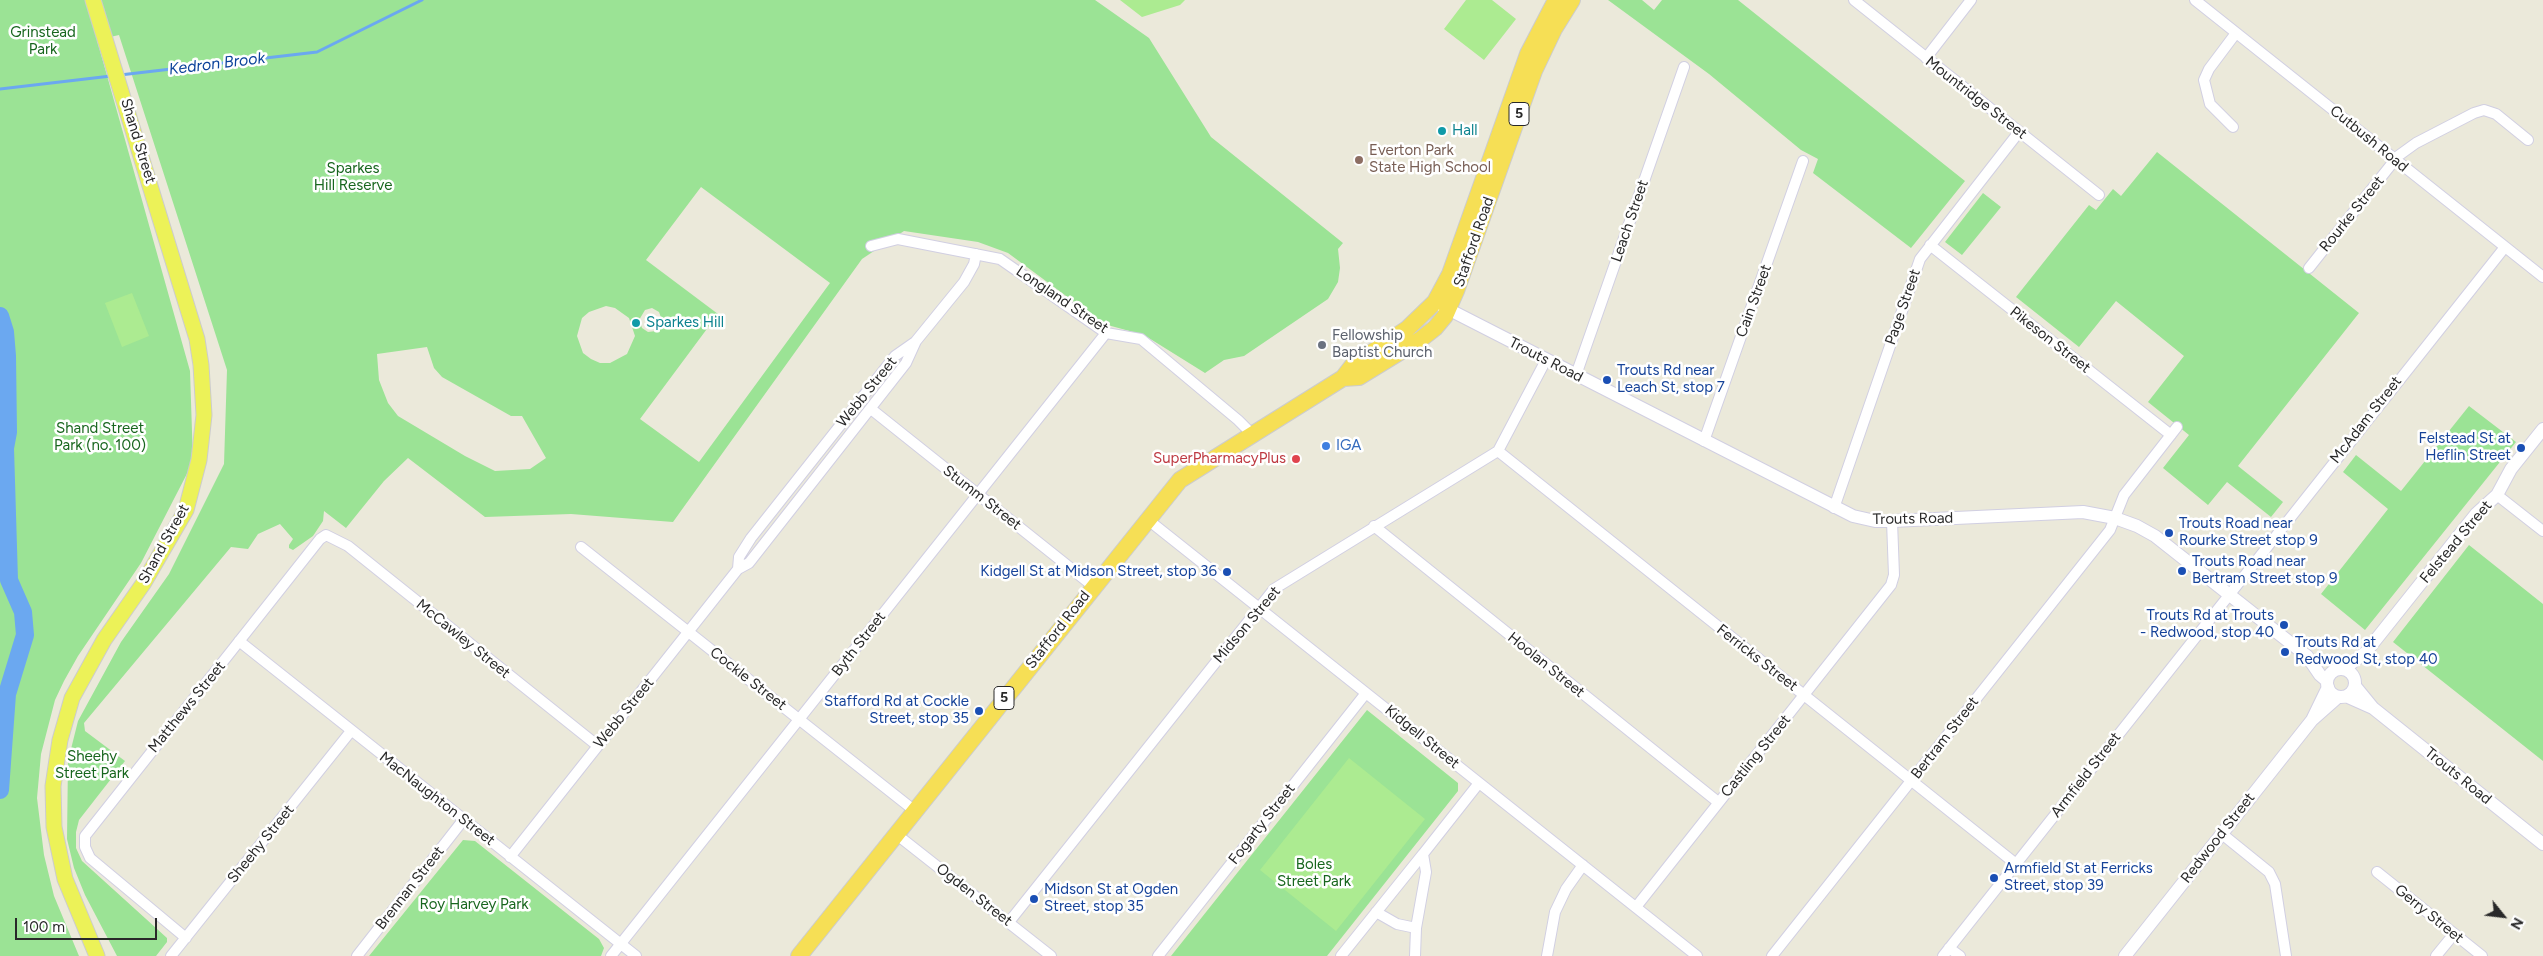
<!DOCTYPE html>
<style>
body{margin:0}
#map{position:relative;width:2543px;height:956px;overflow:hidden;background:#ebe9da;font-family:Figtree,sans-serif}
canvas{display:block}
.north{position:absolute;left:2478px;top:891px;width:50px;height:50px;-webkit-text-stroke:4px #fff;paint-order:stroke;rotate:119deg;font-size:14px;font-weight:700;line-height:20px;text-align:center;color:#292929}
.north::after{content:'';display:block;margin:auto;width:18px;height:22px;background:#292929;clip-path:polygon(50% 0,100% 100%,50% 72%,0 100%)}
.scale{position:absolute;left:15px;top:918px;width:142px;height:22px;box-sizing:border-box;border:2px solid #292929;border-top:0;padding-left:6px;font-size:15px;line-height:18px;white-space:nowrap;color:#292929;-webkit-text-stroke:4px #fff;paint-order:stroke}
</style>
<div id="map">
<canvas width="2543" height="956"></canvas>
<div class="north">N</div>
<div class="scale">100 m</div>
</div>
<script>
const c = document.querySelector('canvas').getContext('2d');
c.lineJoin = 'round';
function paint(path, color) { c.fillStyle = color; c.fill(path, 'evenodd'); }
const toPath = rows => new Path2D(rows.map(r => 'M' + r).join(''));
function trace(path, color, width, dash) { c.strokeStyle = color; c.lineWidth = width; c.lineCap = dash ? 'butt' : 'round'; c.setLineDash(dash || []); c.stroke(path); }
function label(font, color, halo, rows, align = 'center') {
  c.font = font + ' Figtree,sans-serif'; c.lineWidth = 5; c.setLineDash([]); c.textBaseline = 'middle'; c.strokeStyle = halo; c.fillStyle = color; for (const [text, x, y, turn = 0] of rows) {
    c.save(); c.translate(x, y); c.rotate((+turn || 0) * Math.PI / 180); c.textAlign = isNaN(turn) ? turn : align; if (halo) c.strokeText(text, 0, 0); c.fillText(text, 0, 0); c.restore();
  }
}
const green = toPath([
 [0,0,1095,0,1149,38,1211,137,1343,243,1338,249,1340,268,1338,282,1328,299,1244,356,1224,360,1205,373,1144,335,1104,324,1008,253,978,242,904,231,862,259,673,522,571,514,485,517,408,458,384,481,346,528,324,511,323,521,313,536,293,550,289,548,289,545,293,539,280,524,258,534,248,549,231,547,84,723,85,731,125,761,79,820,76,832,76,848,82,861,167,938,167,942,156,956,117,956,85,895,74,868,67,839,68,761,78,721,121,642,169,574,224,464,227,370,119,35,97,40,190,371,193,462,141,563,78,656,64,681,55,700,41,754,37,798,44,855,54,896,79,956,0,956],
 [701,187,830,283,699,462,640,419,718,314,646,260],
 [606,306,615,308,629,318,635,336,627,354,610,363,600,363,591,359,583,353,577,336,582,318,589,312],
 [652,308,659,312,663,323,656,331,648,332,642,328,639,320,645,310],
 [427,347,434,368,442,377,511,416,522,416,546,458,530,469,495,471,465,456,398,416,388,403,379,380,377,354],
 [1608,0,1642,0,1654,10,1662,0,1738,0,1965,181,1911,248,1813,173,1818,159,1801,150,1709,74],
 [2157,152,2359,313,2238,466,2283,502,2271,517,2227,482,2208,505,2163,468,2189,435,2148,402,2184,356,2116,301,2079,347,2016,297,2089,205,2096,210,2113,189,2121,196],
 [1983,193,2001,207,1962,255,1945,242],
 [2469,406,2516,442,2365,630,2321,594,2388,509,2343,472,2356,455,2401,491],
 [2469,545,2543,604,2543,761,2393,642],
 [1367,710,1458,783,1458,791,1327,956,1171,956],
 [463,840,475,841,599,939,604,948,601,956,369,956]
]);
const pitch = toPath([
 [1120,0,1185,0,1180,5,1142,17],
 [1466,0,1492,0,1516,19,1484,60,1444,29],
 [132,293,149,336,122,347,105,303],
 [1349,758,1425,819,1336,931,1260,870]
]);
const stream = toPath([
 [120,75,317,52,422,0],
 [0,89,111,76]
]);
const river = toPath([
 [0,316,5,332,7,356,8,432,5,448,9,580,23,612,25,635,7,694,0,790]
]);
const minor = toPath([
 [1854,0,2099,195],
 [2195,0,2543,277],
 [1926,58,1971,0],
 [2233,127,2210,104,2204,80,2209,69,2236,33],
 [1930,245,2171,435],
 [871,246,898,239,1000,259,1106,333,1141,339,1238,420,1252,434],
 [2309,268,2398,156,2416,143,2474,113,2484,110,2496,114,2528,140],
 [1576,375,1684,67],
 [871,409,1093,586],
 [1704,441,1803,161],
 [1498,451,2016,864],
 [2497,495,2543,531],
 [1834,508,1920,259,2019,132],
 [1147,519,1697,956],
 [1374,526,1718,802],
 [581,547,915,811],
 [738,569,739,557,751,538,895,356,915,342],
 [239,641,636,956],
 [896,834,1051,956],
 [2222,834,2269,872,2275,884,2286,956],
 [510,857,738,569,749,563,906,363,916,341,964,282,974,264,976,254],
 [2377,872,2482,956],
 [1636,907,1891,585,1894,575,1892,521],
 [1376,912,1397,924,1416,928],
 [1009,922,1274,589,1498,451,1546,360],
 [186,938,90,858,85,847,85,836,320,539,326,535,348,546,598,746],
 [1949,948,1960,956],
 [171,956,351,731],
 [357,956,464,819],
 [611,956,1106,333],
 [1158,956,1366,693],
 [1341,956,1423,854],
 [1415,956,1416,928,1426,872,1423,854,1479,783],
 [1547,956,1555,912,1566,889,1583,865],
 [1772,956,2110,530,2124,495,2177,427],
 [1943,956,2505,247],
 [2436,956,2454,934]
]);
const tertiary = toPath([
 [1442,306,1853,516,1875,521,1892,521,2083,512,2115,518,2137,526,2155,536,2307,656,2320,675,2327,681],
 [2344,669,2366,652,2476,514,2497,495,2511,469,2543,429],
 '2327 683a14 14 0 1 1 28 0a14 14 0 1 1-28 0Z',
 [2355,686,2373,708,2543,844],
 [2346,696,2373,708],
 [2312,720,2328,687],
 [2125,956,2312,720,2338,697]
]);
const primary = toPath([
 [93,0,197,339,201,365,204,415,199,460,186,510,143,584,104,640,72,698,60,740,53,786,54,827,65,879,97,956]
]);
const trunk = toPath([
 [1343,378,1359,377,1421,339,1435,328,1445,316,1456,291,1534,71,1554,29,1572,0],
 [799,956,1180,480,1343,378,1353,365,1407,329,1435,302,1450,274,1528,54,1556,0]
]);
const markers = [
 [1442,131,5,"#0f9aa8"],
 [1359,160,5,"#8d6e63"],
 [636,323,5,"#0f9aa8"],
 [1322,345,5,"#6b7280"],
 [1607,380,5,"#1a4fb4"],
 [1326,446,5,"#3f7fe0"],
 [2521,448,5,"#1a4fb4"],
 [1296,459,5,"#e0444e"],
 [2169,533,5,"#1a4fb4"],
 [2182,571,5,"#1a4fb4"],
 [1227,572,5,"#1a4fb4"],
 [2284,625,5,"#1a4fb4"],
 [2285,652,5,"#1a4fb4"],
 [979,711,5,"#1a4fb4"],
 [1994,878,5,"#1a4fb4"],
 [1034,899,5,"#1a4fb4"]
];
const shields = [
 [1519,114,20],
 [1004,698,20]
];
const shieldNames = [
 ["5",1519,114],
 ["5",1004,698]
];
const parkNames = [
 ["Grinstead",43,33],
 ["Park",43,50],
 ["Sparkes",353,169],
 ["Hill Reserve",353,186],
 ["Shand Street",100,429],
 ["Park (no. 100)",100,446],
 ["Sheehy",92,757],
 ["Street Park",92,774],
 ["Boles",1314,865],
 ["Street Park",1314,882],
 ["Roy Harvey Park",474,905]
];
const streetNames = [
 ["Mountridge Street",1976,98,38],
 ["Cutbush Road",2369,139,39],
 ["Shand Street",138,141,73],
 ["Rourke Street",2352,214,-51],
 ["Leach Street",1630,221,-71],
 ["Stafford Road",1474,242,-71],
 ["Longland Street",1062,300,34],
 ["Cain Street",1754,301,-70],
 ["Page Street",1903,307,-71],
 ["Pikeson Street",2050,340,38],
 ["Trouts Road",1546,360,27],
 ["Webb Street",867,392,-51],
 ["McAdam Street",2366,420,-52],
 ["Stumm Street",982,498,38],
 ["Trouts Road",1913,519,-1],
 ["Felstead Street",2456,542,-50],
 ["Shand Street",164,544,-61],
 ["Midson Street",1247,625,-50],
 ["Stafford Road",1058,630,-52],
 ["McCawley Street",463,639,39],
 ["Byth Street",859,644,-52],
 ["Ferricks Street",1757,658,38],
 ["Hoolan Street",1546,665,39],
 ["Cockle Street",748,679,38],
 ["Matthews Street",187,707,-51],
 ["Webb Street",624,713,-51],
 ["Kidgell Street",1422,737,39],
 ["Bertram Street",1945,738,-52],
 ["Castling Street",1756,756,-51],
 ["Armfield Street",2086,775,-52],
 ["Trouts Road",2458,776,39],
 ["MacNaughton Street",437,799,38],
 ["Fogarty Street",1262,824,-52],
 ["Redwood Street",2218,838,-52],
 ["Sheehy Street",261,844,-51],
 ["Brennan Street",410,888,-52],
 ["Ogden Street",974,895,38],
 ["Gerry Street",2429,914,39]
];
const cultureNames = [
 ["Hall",1452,131],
 ["Sparkes Hill",646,323]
];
const educationNames = [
 ["Everton Park",1369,151],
 ["State High School",1369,168]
];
const worshipNames = [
 ["Fellowship",1332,336],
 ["Baptist Church",1332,353]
];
const transitNames = [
 ["Trouts Rd near",1617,371],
 ["Leach St, stop 7",1617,388],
 ["Felstead St at",2511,439,"right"],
 ["Heflin Street",2511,456,"right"],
 ["Trouts Road near",2179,524],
 ["Rourke Street stop 9",2179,541],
 ["Trouts Road near",2192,562],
 ["Bertram Street stop 9",2192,579],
 ["Kidgell St at Midson Street, stop 36",1217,572,"right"],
 ["Trouts Rd at Trouts",2274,616,"right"],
 ["- Redwood, stop 40",2274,633,"right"],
 ["Trouts Rd at",2295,643],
 ["Redwood St, stop 40",2295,660],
 ["Stafford Rd at Cockle",969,702,"right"],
 ["Street, stop 35",969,719,"right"],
 ["Armfield St at Ferricks",2004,869],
 ["Street, stop 39",2004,886],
 ["Midson St at Ogden",1044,890],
 ["Street, stop 35",1044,907]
];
const shopNames = [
 ["IGA",1336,446]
];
const healthNames = [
 ["SuperPharmacyPlus",1286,459]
];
const waterNames = [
 ["Kedron Brook",217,64,-7]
];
paint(green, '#9be395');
paint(pitch, '#aceb91');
trace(stream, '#6ba8f0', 3);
trace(river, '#6ba8f0', 18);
trace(minor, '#d1cfe2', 12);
trace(tertiary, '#d1cfe2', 14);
trace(primary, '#ccc', 17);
trace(trunk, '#ccc', 18);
trace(minor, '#fff', 10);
trace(tertiary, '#fff', 12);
trace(primary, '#ecf258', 15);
trace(trunk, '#f6df55', 16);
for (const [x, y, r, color] of markers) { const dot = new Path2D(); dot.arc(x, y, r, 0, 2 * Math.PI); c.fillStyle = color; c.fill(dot); trace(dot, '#fff', 2); }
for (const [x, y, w] of shields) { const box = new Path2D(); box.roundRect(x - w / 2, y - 11.5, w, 23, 4); c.fillStyle = '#fff'; c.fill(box); trace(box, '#292929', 1); }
label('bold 14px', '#292929', null, shieldNames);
label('15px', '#18661e', '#fff', parkNames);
label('15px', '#292929', '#fff', streetNames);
label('15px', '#0d838f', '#fff', cultureNames, 'left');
label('15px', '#785e54', '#fff', educationNames, 'left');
label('15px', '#5b616d', '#fff', worshipNames, 'left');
label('15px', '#164399', '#fff', transitNames, 'left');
label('15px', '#366cbe', '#fff', shopNames, 'left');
label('15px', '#be3a42', '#fff', healthNames, 'right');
label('italic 16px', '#0b429a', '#fff', waterNames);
</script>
